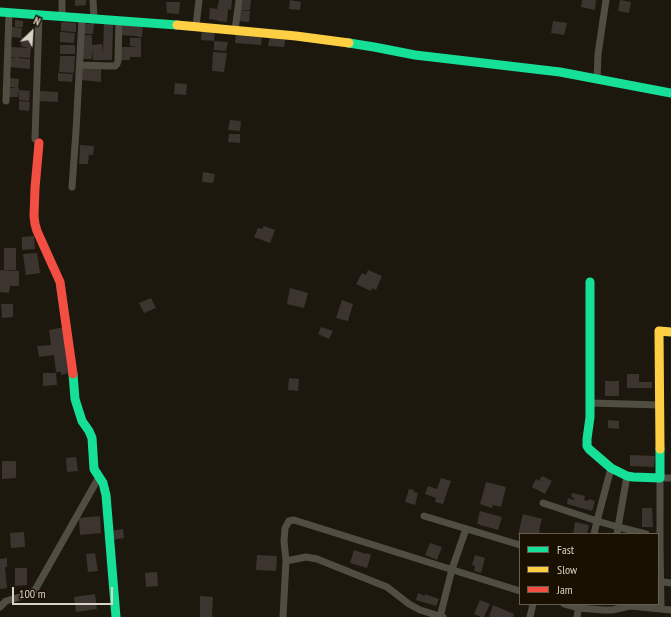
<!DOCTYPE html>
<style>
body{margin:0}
#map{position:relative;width:671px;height:617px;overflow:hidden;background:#1d180d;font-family:"PT Sans Narrow",sans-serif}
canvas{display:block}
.legend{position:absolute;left:519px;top:533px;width:140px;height:72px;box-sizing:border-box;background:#1a1001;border:1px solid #665e50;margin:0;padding:5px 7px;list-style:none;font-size:12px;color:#d9d2c6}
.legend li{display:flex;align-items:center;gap:8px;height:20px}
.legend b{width:20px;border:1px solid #665e50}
.north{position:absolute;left:12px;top:12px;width:40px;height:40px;-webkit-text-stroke:3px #1a1001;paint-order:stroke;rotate:25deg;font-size:11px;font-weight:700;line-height:16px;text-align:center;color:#d9d2c6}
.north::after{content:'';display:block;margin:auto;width:14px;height:18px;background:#d9d2c6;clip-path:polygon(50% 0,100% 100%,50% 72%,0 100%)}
.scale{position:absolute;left:12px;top:587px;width:101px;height:18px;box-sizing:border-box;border:2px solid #d9d2c6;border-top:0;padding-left:5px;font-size:12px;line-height:14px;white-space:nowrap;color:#d9d2c6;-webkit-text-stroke:3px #1a1001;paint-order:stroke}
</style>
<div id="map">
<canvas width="671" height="617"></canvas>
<ul class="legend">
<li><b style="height:5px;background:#16e098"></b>Fast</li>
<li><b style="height:5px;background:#ffcf43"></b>Slow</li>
<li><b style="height:5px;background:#f24e42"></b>Jam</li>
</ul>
<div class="north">N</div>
<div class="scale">100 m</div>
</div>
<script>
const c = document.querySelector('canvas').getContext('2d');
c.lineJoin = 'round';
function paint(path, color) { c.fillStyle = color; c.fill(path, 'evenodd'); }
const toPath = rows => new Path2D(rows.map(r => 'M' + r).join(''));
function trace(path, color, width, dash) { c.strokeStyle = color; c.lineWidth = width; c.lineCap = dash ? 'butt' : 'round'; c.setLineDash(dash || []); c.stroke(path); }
const building = toPath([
 [75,0,86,0,86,5,75,6],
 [219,0,232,0,231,10,228,9,227,22,217,21,217,20,209,19,210,8,217,9],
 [240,0,251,0,250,10,240,10],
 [290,0,301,2,300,10,289,9],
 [582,0,596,0,595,10,581,7],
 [620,0,631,2,629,13,618,11],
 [166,2,180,2,179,14,167,13],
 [239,10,250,11,249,22,238,21],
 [15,20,23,21,23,27,15,27],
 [553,21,567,23,564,35,551,33],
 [61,22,76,23,76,32,61,31],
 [94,23,93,34,83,34,84,24],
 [104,23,113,24,112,60,93,60,93,50,92,59,82,59,83,35,92,35,92,45,102,44,103,52],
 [122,23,143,24,142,37,138,37,137,36,120,35],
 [12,27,22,28,21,38,12,37],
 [202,28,215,29,214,41,201,40],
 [60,32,75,33,74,43,60,42],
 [236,32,249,33,248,44,235,43],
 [270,34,286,36,284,47,268,46],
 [249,35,262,36,261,45,248,44],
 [22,37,32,38,30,58,19,57,19,58,30,59,30,69,9,67,10,58,17,58,9,57,10,47,29,48,21,46],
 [130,38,141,38,141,57,130,57,130,60,120,60,120,47,137,47,130,46],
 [214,41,228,42,226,51,214,50],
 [60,45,75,45,75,54,60,54],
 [213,52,227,53,224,72,212,71],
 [60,56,75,56,74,73,59,72],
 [82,66,101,67,101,82,81,80],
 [58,73,73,74,72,82,58,81],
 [10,78,19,79,18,88,9,87],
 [175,83,187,84,186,95,174,94],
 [9,88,19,88,18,97,8,97],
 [19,90,30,91,29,101,19,100],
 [39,91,58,92,58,102,38,101],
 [19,101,30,102,29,111,19,110],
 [230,120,241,121,240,131,228,130],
 [229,134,240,134,240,143,228,142],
 [80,145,94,146,93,155,89,155,89,153,88,164,79,164],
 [203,172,215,174,213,183,202,182],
 [264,226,275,230,270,243,254,237,258,228,262,229],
 [34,236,35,249,22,250,22,237],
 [4,248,16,248,16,270,4,270],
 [37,253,40,273,26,275,23,254],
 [0,270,19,271,19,286,10,286,9,293,0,292],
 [368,270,382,276,376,290,372,288,371,291,356,284,362,273,366,275],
 [290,288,308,293,304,308,287,304],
 [151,298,156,308,144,313,139,303],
 [342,300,353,304,348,321,336,318],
 [1,304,13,304,13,317,2,318],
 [321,327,333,331,329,339,318,334],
 [60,328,63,328,69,373,61,375,61,372,56,372,54,355,39,357,37,346,51,345,49,330],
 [43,373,56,373,57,385,43,386],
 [627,374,639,374,639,382,652,382,652,388,627,388],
 [289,378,299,379,298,391,288,390],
 [605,381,619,381,619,396,605,396],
 [608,420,619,421,619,429,608,428],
 [630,455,655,456,654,467,630,466],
 [76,457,78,471,67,472,66,458],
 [2,461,16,461,16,478,2,479],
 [542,476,552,481,545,494,532,487,536,479,539,481],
 [441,478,451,481,443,504,435,502,436,498,425,494,428,486,437,489],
 [486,482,506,487,501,507,493,505,492,508,480,504],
 [409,489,414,490,414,492,418,493,415,505,405,502],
 [572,493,585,496,584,500,588,501,589,499,595,501,592,511,567,504,568,498,574,500,574,498,571,497],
 [642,508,652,508,653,527,642,527],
 [480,511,502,517,498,530,477,524],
 [523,514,542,519,539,530,540,530,539,534,520,534,520,535,518,535],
 [100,516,101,533,80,535,79,518],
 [575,522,589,525,587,534,573,534],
 [123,529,124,538,112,540,111,531],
 [24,532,25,547,11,548,10,533],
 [430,543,442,547,437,560,425,555],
 [354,550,366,554,367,553,371,555,367,568,350,563],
 [95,553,98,571,88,572,86,554],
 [257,555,277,556,276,571,256,570],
 [475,555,485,558,481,573,474,571,475,566,472,565],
 [7,558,7,567,5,567,7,588,0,589,0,559],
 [15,568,27,568,27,585,15,586],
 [157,572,158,586,146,587,145,573],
 [418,593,425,596,425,594,439,599,436,606,416,600],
 [95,594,97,609,76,612,74,597],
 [200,596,213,597,212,617,200,617],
 [480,600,490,604,484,617,481,617,474,614],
 [493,605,514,614,513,617,489,617]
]);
const street = toPath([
 [62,0,62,17],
 [93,0,94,19],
 [196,26,199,0],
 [235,30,239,0],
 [80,65,109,66,115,66,117,64,118,61,119,21],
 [597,79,598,54,606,0],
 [6,101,9,13],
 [35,139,39,16],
 [72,187,76,131,82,18],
 [590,403,660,405],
 [611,468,597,521,618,527,627,476],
 [543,503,597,521,594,534],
 [424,516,520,545],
 [617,534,618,527,646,534],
 [286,561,284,541,285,528,289,521,294,520,520,591],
 [658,581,671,583],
 [564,604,578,608,604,610,612,610,630,606,671,610],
 [0,607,6,601,30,594,35,590,99,477],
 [661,609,660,545,660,478,671,478],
 [283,617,286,561,306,557,317,559,387,587,409,604,420,610,443,617],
 [440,617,452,569,466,529],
 [530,617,533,604],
 [577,617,579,604]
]);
const fast = toPath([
 [0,12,177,25],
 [349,43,374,47,415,55,560,72,671,93],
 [590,282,590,417,587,439,587,446,589,449,611,468,627,476,633,477,660,478,660,449],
 [73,374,75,399,82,421,89,431,92,438,94,469,103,483,106,495,116,617]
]);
const slow = toPath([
 [177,25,296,36,349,43],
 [660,449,659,331,671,332]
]);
const jam = toPath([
 [39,143,35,188,34,216,35,224,37,231,60,282,73,374]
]);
paint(building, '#3c342f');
trace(street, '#504d43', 7);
trace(fast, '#16e098', 9);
trace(slow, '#ffcf43', 9);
trace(jam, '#f24e42', 9);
</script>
